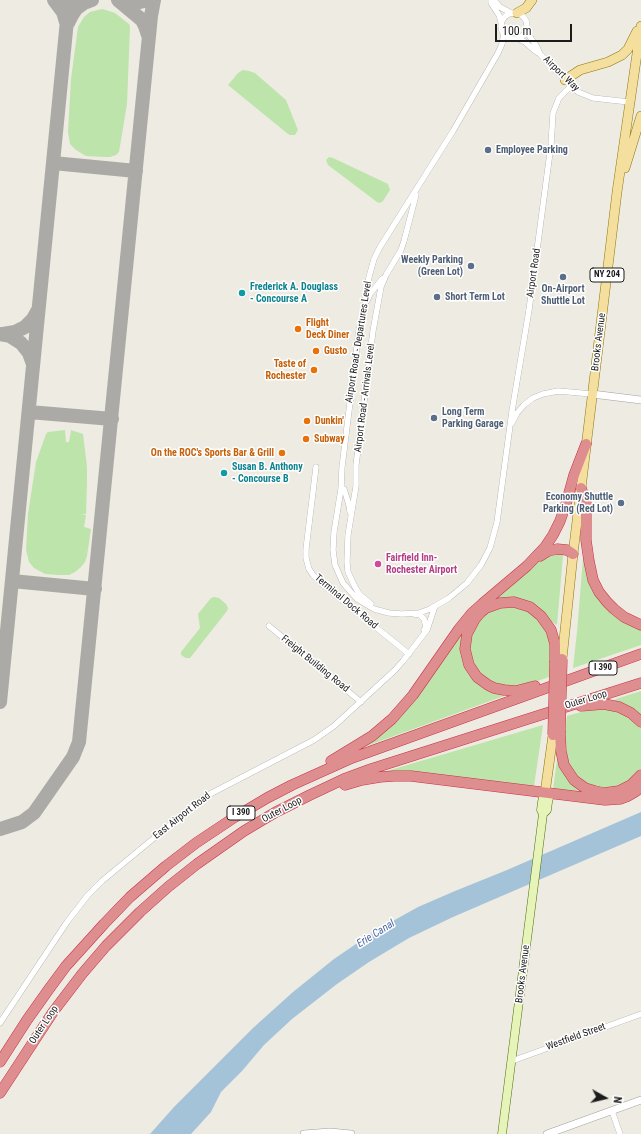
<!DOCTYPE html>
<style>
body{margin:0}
#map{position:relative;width:641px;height:1134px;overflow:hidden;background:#edebe2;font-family:"Roboto Condensed",sans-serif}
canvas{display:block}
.north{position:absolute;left:585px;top:1078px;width:40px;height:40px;-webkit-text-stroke:3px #fff;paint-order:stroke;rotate:98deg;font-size:11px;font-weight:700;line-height:16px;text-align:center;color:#1c1c1c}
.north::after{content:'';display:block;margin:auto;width:14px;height:18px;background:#1c1c1c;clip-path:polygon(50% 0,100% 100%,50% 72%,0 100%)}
.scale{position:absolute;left:495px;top:24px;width:77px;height:18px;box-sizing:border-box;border:2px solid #1c1c1c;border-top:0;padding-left:5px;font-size:12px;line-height:14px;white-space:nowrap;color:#1c1c1c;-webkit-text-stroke:3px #fff;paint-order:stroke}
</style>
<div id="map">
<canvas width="641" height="1134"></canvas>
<div class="north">N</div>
<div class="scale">100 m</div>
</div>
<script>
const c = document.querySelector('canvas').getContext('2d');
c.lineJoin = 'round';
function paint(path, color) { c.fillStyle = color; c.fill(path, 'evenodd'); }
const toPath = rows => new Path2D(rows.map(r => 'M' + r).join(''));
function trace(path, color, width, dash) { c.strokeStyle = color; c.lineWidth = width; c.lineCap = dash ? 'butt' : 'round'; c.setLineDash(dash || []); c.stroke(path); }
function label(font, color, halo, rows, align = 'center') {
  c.font = font + ' "Roboto Condensed",sans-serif'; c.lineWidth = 3; c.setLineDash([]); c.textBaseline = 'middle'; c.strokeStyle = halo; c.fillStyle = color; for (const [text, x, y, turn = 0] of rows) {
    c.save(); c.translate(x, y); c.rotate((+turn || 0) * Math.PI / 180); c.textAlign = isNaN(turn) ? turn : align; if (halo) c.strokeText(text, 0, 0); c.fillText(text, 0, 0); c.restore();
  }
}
const grass = toPath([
 [102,9,109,11,115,13,129,24,130,27,127,104,119,152,116,155,110,157,105,157,86,156,76,150,70,144,68,132,71,79,78,27,84,17,90,12],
 [243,70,249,71,255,73,286,100,298,130,295,135,290,135,288,134,228,85,238,73],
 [329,157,333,158,388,184,390,190,383,201,380,203,377,202,328,165,326,160],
 [65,430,66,442,69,442,71,430,83,434,87,467,87,481,86,514,81,514,86,515,84,527,91,529,87,556,85,562,81,567,75,572,69,575,59,575,45,574,34,568,29,562,26,550,28,514,36,462,46,434,48,432],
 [584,546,593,584,641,628,641,645,573,668,577,632],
 [562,553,563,555,557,625,552,622,537,608,491,603,536,563,550,554],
 [214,597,219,598,226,604,228,608,227,611,190,658,186,658,181,655,181,652,200,628,198,614,211,598],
 [517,606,538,617,551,640,551,659,549,677,532,683,518,686,494,685,477,671,469,651,470,633,484,613,496,607],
 [463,627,464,660,503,692,504,696,361,748,385,730],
 [641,691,641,716,614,701,616,699],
 [604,708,618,709,638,723,641,729,641,768,638,773,625,785,610,789,592,787,578,778,568,763,565,734,567,716,592,709],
 [543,725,534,786,409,772,388,774,387,771],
 [558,752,580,788,584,795,553,790]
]);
const water = toPath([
 [641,812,641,836,453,917,409,938,369,962,337,984,292,1019,264,1045,242,1071,221,1092,211,1112,191,1134,150,1134,174,1107,253,1028,293,992,334,959,375,931,418,907,455,891,507,870]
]);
const taxiway = toPath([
 [54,0,63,12,66,22],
 [118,0,142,20,145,26,148,35],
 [119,0,136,3,148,0],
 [68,23,72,15,76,9,84,3,92,0],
 [53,163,136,171],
 [0,334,10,336,21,343,29,353,33,364],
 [3,334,15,332,25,327,33,319,38,310],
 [29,412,112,419],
 [12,581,95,589],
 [0,702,69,0],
 [0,829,22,822,34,813,73,757,79,742,151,16,154,0]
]);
const minor = toPath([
 [491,0,491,3,499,15,501,22],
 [494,0,500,7,511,13],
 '501 26a13 13 0 1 1 26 0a13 13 0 1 1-26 0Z',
 [526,29,528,34,537,47,540,54],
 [504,34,502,44,498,53,453,131,380,247,374,259,369,277,364,310,359,330,342,467,341,489,334,532,333,550,335,565,343,583,357,599,374,609,389,613,402,614,419,613,430,609,449,598,467,583,481,565,490,548,497,522,512,411,529,310,551,145,553,113,559,98,571,86],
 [517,38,525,42,535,51,540,54,571,86,578,92,593,98,629,102],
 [367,301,370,294,382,279],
 [512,423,517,413,524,405,533,398,543,394,558,391,592,394],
 [316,467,306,549,306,558,309,569,313,575,321,583,409,654],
 [344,489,349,505,350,512],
 [371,604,360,595,355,587,348,572,347,562,348,535,356,486,356,465,373,331,381,287,386,275,401,250,404,241,416,195],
 [414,614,420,615,424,619,426,627,424,630],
 [269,626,361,702],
 [0,1023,67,922,88,895,102,881,194,805,208,795,314,740,334,726,395,670,403,661,427,630,435,606],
 [512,1061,641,1014],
 [612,1111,620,1134]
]);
const tertiary = toPath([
 [592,394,641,400],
 [304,1134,330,1132,351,1134],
 [547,1134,641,1100]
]);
const secondary = toPath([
 [543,814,547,810,548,802,549,798,545,794],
 [502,1134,543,814,541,810,542,802,543,798,545,793]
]);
const primary = toPath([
 [517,13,526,8,532,0],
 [565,80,580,70,608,62,622,55,628,49,637,31],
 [625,168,641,116],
 [562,659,573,554,617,192,641,26],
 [545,793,553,735]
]);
const motorway = toPath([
 [581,488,586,503,586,540,589,561,593,580,599,592,607,602,614,609,624,617,641,625],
 [540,556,548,551,557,549,567,550,573,554],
 [535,686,516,691,504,690,494,688,488,685,477,677,469,665,465,649,467,634,475,619,480,613,486,608,500,603,514,602,530,607,541,616,551,630,555,644,555,661],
 [581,706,604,704,619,707,631,713,641,722],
 [560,732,561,751,564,765,574,780,585,788,595,791,604,793,619,791,631,785,641,775],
 [331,761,372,736,392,719,413,695,459,629,472,613,482,604,527,566,545,547,553,535,560,521,566,504,574,475,586,444],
 [345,785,362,780,380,777,394,776,411,776,605,800,620,799,628,796,635,792,641,787],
 [0,1062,27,1020,49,989,66,966,104,924,130,897,166,866,196,843,235,817,267,798,292,785,352,758,641,654],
 [0,1093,53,1012,82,974,106,946,140,912,168,887,197,864,244,831,276,812,310,795,344,779,371,769,641,683]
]);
const motorwayBridge = toPath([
 [560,732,562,659],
 [553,735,555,661]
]);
const markers = [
 [488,150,4,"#5c6f8a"],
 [471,266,4,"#5c6f8a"],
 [563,277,4,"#5c6f8a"],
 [242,293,4,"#0f9aa8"],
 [437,297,4,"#5c6f8a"],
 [298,329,4,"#e8710a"],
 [316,351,4,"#e8710a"],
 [314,370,4,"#e8710a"],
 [434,418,4,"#5c6f8a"],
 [307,421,4,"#e8710a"],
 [306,439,4,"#e8710a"],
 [282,453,4,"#e8710a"],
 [224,473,4,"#0f9aa8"],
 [621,503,4,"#5c6f8a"],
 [378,564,4,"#d1479c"]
];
const shields = [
 [607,275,34],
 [603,668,28],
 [241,813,28]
];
const shieldNames = [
 ["NY 204",607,275],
 ["I 390",603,668],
 ["I 390",241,813]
];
const streetNames = [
 ["Airport Way",561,74,44],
 ["Airport Road",534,273,-82],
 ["Airport Road - Departures Level",359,342,-81],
 ["Brooks Avenue",599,342,-83],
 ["Airport Road - Arrivals Level",365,398,-83],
 ["Terminal Dock Road",346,602,40],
 ["Freight Building Road",315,664,39],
 ["Outer Loop",586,700,-17],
 ["Outer Loop",282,810,-28],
 ["East Airport Road",182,816,-38],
 ["Brooks Avenue",523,974,-83],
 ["Outer Loop",44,1025,-56],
 ["Westfield Street",576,1037,-20]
];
const serviceNames = [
 ["Employee Parking",496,150],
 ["Weekly Parking",463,260,"right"],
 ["(Green Lot)",463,272,"right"],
 ["On-Airport",563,289,"center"],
 ["Shuttle Lot",563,301,"center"],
 ["Short Term Lot",445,297],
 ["Long Term",442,412],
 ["Parking Garage",442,424],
 ["Economy Shuttle",613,497,"right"],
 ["Parking (Red Lot)",613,509,"right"]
];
const cultureNames = [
 ["Frederick A. Douglass",250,287],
 ["- Concourse A",250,299],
 ["Susan B. Anthony",232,467],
 ["- Concourse B",232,479]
];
const foodNames = [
 ["Flight",306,323],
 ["Deck Diner",306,335],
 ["Gusto",324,351],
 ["Taste of",306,364,"right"],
 ["Rochester",306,376,"right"],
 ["Dunkin'",315,421],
 ["Subway",314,439],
 ["On the ROC's Sports Bar & Grill",274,453,"right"]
];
const hotelNames = [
 ["Fairfield Inn-",386,558],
 ["Rochester Airport",386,570]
];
const waterNames = [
 ["Erie Canal",376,934,-32]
];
paint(grass, '#bde4ab');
paint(water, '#a5c3d8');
trace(taxiway, '#acaaa6', 14);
trace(minor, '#a0a0a0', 6);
trace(tertiary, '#a0a0a0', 8);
trace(secondary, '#4f6a0c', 9);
trace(primary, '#8a770a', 10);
trace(motorway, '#ca3048', 11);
trace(minor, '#fff', 5.5);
trace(tertiary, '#fff', 7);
trace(secondary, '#e6f4b9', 8);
trace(primary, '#f5df9f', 9);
trace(motorway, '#df8e8f', 10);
trace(motorwayBridge, '#ca3048', 11, []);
trace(motorwayBridge, '#df8e8f', 10);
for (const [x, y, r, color] of markers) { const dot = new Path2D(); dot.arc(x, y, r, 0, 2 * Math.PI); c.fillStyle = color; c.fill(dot); trace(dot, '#fff', 1.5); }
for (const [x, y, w] of shields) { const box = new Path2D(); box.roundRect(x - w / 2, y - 7, w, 14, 3); c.fillStyle = '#fff'; c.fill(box); trace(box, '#1c1c1c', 1); }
label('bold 9px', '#1c1c1c', null, shieldNames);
label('10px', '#1c1c1c', '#fff', streetNames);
label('bold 10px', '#4e5e75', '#fff', serviceNames, 'left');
label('bold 10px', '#0d838f', '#fff', cultureNames, 'left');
label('bold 10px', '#c56008', '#fff', foodNames, 'left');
label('bold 10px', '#b23c85', '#fff', hotelNames, 'left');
label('italic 11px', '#506ba4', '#fff', waterNames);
</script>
